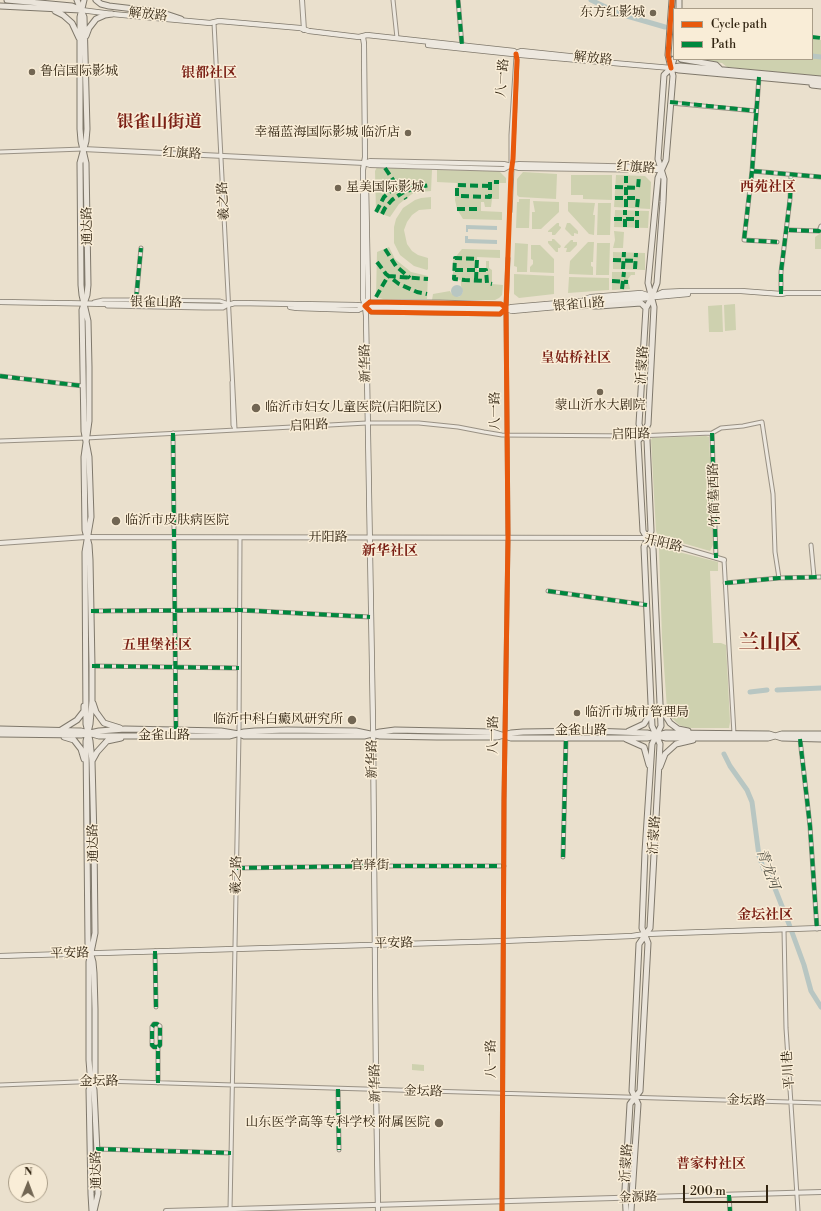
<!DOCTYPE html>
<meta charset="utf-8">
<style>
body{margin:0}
#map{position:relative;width:821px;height:1211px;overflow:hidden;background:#eae0cd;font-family:"Libre Bodoni",serif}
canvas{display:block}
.legend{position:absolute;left:673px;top:8px;width:140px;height:52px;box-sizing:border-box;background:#f9edd7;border:1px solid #a99d88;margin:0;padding:5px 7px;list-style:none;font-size:12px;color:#312411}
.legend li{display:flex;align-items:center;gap:8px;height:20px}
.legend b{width:20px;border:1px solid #a99d88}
.north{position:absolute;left:8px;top:1163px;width:40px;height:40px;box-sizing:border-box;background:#f9edd7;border:1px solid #a99d88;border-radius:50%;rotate:1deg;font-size:11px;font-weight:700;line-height:16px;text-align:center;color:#312411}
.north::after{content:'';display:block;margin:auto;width:14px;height:18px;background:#726653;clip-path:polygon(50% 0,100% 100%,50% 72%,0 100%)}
.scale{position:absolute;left:683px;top:1185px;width:85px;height:18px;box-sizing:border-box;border:2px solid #312411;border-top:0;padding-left:5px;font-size:12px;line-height:14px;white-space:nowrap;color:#312411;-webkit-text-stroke:3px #f9edd7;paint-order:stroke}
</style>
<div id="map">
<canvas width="821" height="1211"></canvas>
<ul class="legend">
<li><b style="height:5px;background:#e8590c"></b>Cycle path</li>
<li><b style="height:5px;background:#00873e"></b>Path</li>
</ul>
<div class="north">N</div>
<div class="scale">200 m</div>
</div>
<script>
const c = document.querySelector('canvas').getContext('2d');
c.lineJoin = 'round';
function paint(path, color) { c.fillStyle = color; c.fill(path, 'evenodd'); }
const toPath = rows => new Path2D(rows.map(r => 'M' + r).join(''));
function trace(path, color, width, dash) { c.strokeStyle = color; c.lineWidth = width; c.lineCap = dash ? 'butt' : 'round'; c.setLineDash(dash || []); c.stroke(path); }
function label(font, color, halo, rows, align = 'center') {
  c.font = font + ' "Libre Bodoni","Noto Serif SC",serif'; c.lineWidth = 3; c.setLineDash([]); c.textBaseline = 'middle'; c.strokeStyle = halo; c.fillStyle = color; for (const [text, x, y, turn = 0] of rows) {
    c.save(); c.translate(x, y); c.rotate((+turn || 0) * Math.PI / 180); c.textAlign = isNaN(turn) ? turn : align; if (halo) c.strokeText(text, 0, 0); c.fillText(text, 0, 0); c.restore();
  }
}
const green = toPath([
 [812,39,821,40,821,76,727,67,722,63,695,59,812,59],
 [377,167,432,170,431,191,420,192,412,194,399,204,390,217,376,212,375,171],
 [437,170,499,171,506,178,506,183,499,183,499,199,492,199,491,207,485,207,484,202,481,202,481,211,502,212,502,220,463,219,457,209,455,200,457,183,437,182],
 [523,172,557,174,556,199,519,197,517,195,517,179],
 [571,175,612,175,612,200,583,199,583,195,571,195],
 [616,175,645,176,651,182,650,209,614,207],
 [431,197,431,209,419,210,412,215,407,222,404,230,407,244,412,251,418,255,428,258,428,269,427,270,414,266,400,255,394,243,394,227,396,219,403,208,415,200,421,198],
 [519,199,530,199,529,228,516,228,517,202,519,202],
 [533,201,559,202,559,212,541,229,532,229,532,212,535,212],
 [568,202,595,203,593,215,595,215,594,235,589,234,568,211],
 [598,203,611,203,610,235,597,235],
 [615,210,649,211,648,228,614,227],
 [557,223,559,223,559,226,561,227,561,228,555,235,552,235,552,232,548,232,548,231],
 [567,223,570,223,578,231,578,234,574,233,574,236,572,236,565,229],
 [614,231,624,232,623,248,613,248,615,240],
 [821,233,821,249,815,249,815,237],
 [552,239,554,239,561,246,560,248,558,248,558,252,556,252,548,243,548,241,552,241],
 [571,240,573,240,573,242,577,242,577,245,570,252,566,252,567,248,564,248,565,246],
 [588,242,594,242,593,262,591,262,591,266,593,267,593,275,569,274,570,261],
 [515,243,528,244,527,272,517,272,517,267,514,266],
 [597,243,610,243,609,275,596,275],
 [531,245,540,245,554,259,554,273,530,272,530,267,533,264,533,260,531,259],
 [389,247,395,259,411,272,428,276,427,299,383,299,376,297,377,252],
 [462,249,500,250,500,258,477,257,477,270,486,270,486,261,489,261,489,268,492,270,492,284,503,285,502,295,499,298,495,300,432,300,433,294,450,291,451,293,459,297,461,295,463,292,461,286,461,280,454,279,453,278,453,260],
 [613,252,645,253,645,270,613,269],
 [612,272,635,272,635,275,631,275,628,279,630,289,612,290],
 [514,274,554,276,554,294,519,298,514,294],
 [569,277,609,278,609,290,568,293],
 [735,304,736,330,725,331,724,305],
 [722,305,723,332,709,332,708,306],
 [706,436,709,437,714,543,710,551,658,536,656,531,651,440,652,438],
 [659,548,663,548,718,562,718,571,710,571,713,643,721,643,726,645,730,722,729,728,689,728,679,725,670,716,667,709,662,638],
 [412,1064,424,1065,424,1071,412,1070]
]);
const water = toPath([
 [466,225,497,226,497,230,468,229,468,232,466,232],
 [465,236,468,236,468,239,497,240,497,244,465,243],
 '451 291a6 6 0 1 1 12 0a6 6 0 1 1-12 0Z'
]);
const river = toPath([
 [591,0,620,14,665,27],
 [812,56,821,57],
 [777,690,821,688],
 [750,692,767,690],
 [724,754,730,766,747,790,752,802,759,856,764,870,772,881,789,924,804,965,811,991,821,1007]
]);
const minorTunnel = toPath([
 [508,258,510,212]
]);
const minor = toPath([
 [393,0,397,38],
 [458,0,462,45],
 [214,23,235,429],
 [759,77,752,171,821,177],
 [671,103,756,111],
 [0,152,83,149],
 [511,164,511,135,516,56],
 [752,171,744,240,777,242],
 [510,212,517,60,516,54],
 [789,230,819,231,821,226],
 [781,294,781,272,790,199,791,175],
 [136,300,141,248],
 [145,300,220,301,229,304],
 [94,302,103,300,138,300],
 [367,305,370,302,439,302,501,304,506,308],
 [107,306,205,308,223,308,225,307],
 [564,308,592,306],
 [368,309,371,312,500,314,506,309],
 [0,376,83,386],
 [232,382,233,425,235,429],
 [173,433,176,730],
 [712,433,716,558],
 [0,441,86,438,367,423,419,423,458,427,484,432,502,435,636,436,712,433,721,428,743,426,762,422,773,494,775,552,779,578],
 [811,545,814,577],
 [724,560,734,734],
 [725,583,779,578,821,577],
 [548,591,647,605],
 [91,611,239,610,370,617],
 [92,666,239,668],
 [800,739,810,826,817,929],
 [563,857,566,738],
 [237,868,374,866,504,866],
 [784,930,786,1028,798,1211],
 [155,951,156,1007],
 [158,1083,158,1047,160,1045,160,1026,157,1024,154,1024,152,1027,152,1045,154,1047,158,1047],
 [0,1085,103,1081,821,1103],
 [338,1089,339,1150],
 [97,1149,231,1153],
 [729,1195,730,1211],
 [230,1210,239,734,240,538],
 [502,1211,504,800,508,538,506,308,508,258]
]);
const tertiary = toPath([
 [302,0,304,30],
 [83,149,364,163,370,165,504,169,511,165,519,164,652,167,662,169],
 [364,163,370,161,504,164,519,168,658,170],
 [0,543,86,537,648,538,724,560],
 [166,1211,821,1192]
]);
const secondary = toPath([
 [81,10,112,14,210,23,219,21,300,28,309,31,359,37,367,35,514,51,516,54,521,55,671,68],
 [363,37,364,44,365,157,363,170,363,299,365,306,366,316,373,725,376,1086,378,1211],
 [428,45,513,54,521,51,607,60],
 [655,297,688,294],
 [585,299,591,297,641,293,647,295],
 [136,300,147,302],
 [0,302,223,306,235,303,357,305,365,306,371,309,500,310,512,307,641,296,652,297,663,292,685,291,741,291,781,294,786,293,821,293],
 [578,305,648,298],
 [365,306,371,305,500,307,512,311,567,306],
 [365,306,368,299,368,290,366,182],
 [290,307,297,308,358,310,364,307],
 [0,956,503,941,632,936,645,934,821,928]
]);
const primary = toPath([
 [7,0,72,6,79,9],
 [77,0,84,17,87,129,86,141,80,163,81,285,82,295,88,321,89,367,89,421,84,457,85,530,89,545,90,560,92,666,92,701,90,724,86,741,88,944,93,962,94,973,95,1009,95,1073,89,1090,91,1194,92,1211],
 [84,0,80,17,80,129,81,141,86,163,88,285,87,295,82,310,84,431,89,457,91,517,85,552,86,724,90,741,92,761,94,839,95,933,89,962,89,1060,90,1073,94,1090,97,1152,98,1194,94,1211],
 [96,0,101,4,109,6,160,12,181,19],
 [0,6,81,10],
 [679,9,679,0],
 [55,11,63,15,72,23,79,38],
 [86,36,89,28,96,19,105,15,112,14],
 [681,59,716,65,721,70],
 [673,67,680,66,821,79],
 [671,68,679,70,821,83],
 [812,85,821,86],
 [591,304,594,306,599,306,641,303,646,308],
 [93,703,96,712,104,723,120,728],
 [661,708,670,723,678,729,688,731],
 [0,729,81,731,99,736,229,736,244,732,255,731,288,730,356,731,380,736,437,737,497,737,511,733,523,732,591,731,647,733,666,738,768,738,782,734,821,734],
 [61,730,77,720,84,711,84,706],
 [629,731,644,724,647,719,650,710],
 [0,734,81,735,99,731,125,729,221,731,239,734,244,736,364,736,380,732,395,730,492,732,511,738,647,738,666,733,769,734,782,738,821,739],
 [64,737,74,740,81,749,84,759],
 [626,739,644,747,649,765],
 [92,761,97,752,107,741,121,738],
 [660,767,665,754,676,744,693,740],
 [626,1211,625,1190,630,1104,640,1091,648,943,642,928,645,852,652,744,661,726,653,548,643,531,638,441,643,435,648,424,654,307,648,283,658,178,666,160,673,76,668,55,672,0],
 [631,1211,638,1104,632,1091,639,944,650,928,660,744,652,726,644,547,651,531,647,440,643,435,639,424,646,308,652,297,657,283,663,202,664,179,658,159,664,75,671,68,674,59]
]);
const quiet = toPath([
 [458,0,462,45],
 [812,37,821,38],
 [759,77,752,171,821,177],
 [670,102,756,111],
 [385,168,406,199],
 [752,171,744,240,777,242],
 [490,186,457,185,457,196,490,197,490,182,499,182],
 [394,187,412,187],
 [615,187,638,188,639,176],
 [615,198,638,198,637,208],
 [626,207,626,176],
 [457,209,481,209],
 [376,212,384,197,397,185],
 [382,214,385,208,392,200,402,193,418,187,431,185],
 [614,219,637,219],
 [625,227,625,210],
 [637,228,637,211],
 [789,230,819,231,821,226],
 [385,249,396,266,410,278],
 [613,260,636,261],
 [377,262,386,274,399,284,417,292,427,294],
 [623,269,624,252],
 [635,269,636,253],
 [455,270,486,270,487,283,492,284],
 [476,280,477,259,455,258,454,279,465,280,486,281],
 [612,281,628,282],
 [622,289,624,272],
 [781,294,781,272,790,199,791,175],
 [376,297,388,276,428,279],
 [136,300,141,248],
 [0,376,83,386],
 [173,433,176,730],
 [712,433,716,558],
 [725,583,779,578,821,577],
 [548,591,647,605],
 [91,611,239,610,370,617],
 [92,666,239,668],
 [800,739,810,826,817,929],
 [563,857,566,738],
 [237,868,374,866,504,866],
 [155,951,156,1007],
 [158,1083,158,1047,160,1045,160,1026,157,1024,154,1024,152,1027,152,1045,154,1047,158,1047],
 [338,1089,339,1150],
 [96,1149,231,1153],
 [729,1195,730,1211]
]);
const cycleway = toPath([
 [671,68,668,55,672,0],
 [370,302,501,304,506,308,500,314,371,312,365,306,370,302],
 [502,1211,504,800,508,538,506,308,511,173,513,159,517,60,516,54]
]);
const markers = [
 [653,13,4,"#726653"],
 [32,72,4,"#726653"],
 [408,133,4,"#726653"],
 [338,188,4,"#726653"],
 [600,392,4,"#726653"],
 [256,408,5,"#726653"],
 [116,521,5,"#726653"],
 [577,713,4,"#726653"],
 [352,720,5,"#726653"],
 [439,1123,5,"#726653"]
];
const poiNames = [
 ["东方红影城",645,13,"right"],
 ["鲁信国际影城",40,72],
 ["幸福蓝海国际影城 临沂店",400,133,"right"],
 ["星美国际影城",346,188],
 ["蒙山沂水大剧院",600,406,"center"],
 ["临沂市妇女儿童医院(启阳院区)",265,408],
 ["临沂市皮肤病医院",125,521],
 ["临沂市城市管理局",585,713],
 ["临沂中科白癜风研究所",343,720,"right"],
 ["山东医学高等专科学校 附属医院",430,1123,"right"]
];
const streetNames = [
 ["解放路",148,15,6],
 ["解放路",593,59,6],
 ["八一路",503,78,-85],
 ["红旗路",182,154,3],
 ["红旗路",636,168,4],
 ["羲之路",224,201,-93],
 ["通达路",88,226,-91],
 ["银雀山路",156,303,1],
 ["银雀山路",579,305,-5],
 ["新华路",366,363,-91],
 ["沂蒙路",643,365,-87],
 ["八一路",496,411,-90],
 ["启阳路",309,426,-3],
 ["启阳路",631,435,-2],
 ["竹简墓西路",715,495,-92],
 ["开阳路",328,538],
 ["开阳路",663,544,13],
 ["金雀山路",581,731],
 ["八一路",494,735,-89],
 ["金雀山路",164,736],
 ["新华路",373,759,-90],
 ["沂蒙路",655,835,-86],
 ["通达路",94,843,-91],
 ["官驿街",370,866],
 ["羲之路",237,875,-89],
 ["平安路",394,944,-2],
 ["平安路",70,954,-2],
 ["八一路",492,1059,-90],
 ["平川巷",789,1070,-94],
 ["金坛路",99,1082],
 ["新华路",376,1083,-91],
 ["金坛路",423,1092,2],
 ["金坛路",746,1101,2],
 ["沂蒙路",627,1163,-86],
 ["通达路",97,1170,-91],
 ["金源路",638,1198,-2]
];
const neighbourhoodNames = [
 ["银都社区",209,74],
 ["西苑社区",768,188],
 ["皇姑桥社区",576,359],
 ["新华社区",390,552],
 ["五里堡社区",157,646],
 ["金坛社区",765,916],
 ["普家村社区",711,1165]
];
const waterNames = [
 ["青龙河",767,869,70]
];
const districtNames = [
 ["银雀山街道",159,123]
];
const townNames = [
 ["兰山区",770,644]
];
paint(green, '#ced1af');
paint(water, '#b8c6c2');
trace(river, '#b8c6c2', 5);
trace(minorTunnel, '#c5baa7', 3, [3, 1.5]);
trace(minor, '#999184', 5);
trace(tertiary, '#999184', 6);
trace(secondary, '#7f786b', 6);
trace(primary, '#7f786b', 7);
trace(minor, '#ede8df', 3);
trace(tertiary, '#ede8df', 4);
trace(secondary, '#ede8df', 4.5);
trace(primary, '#eae4da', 5);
trace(quiet, '#00873e', 4, [8, 4]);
trace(cycleway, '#e8590c', 5);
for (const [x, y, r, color] of markers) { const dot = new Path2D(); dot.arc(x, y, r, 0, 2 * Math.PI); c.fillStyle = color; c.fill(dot); trace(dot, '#f9edd7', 1.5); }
label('13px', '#312411', '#f9edd7', poiNames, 'left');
label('13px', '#312411', '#f9edd7', streetNames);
label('bold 14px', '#7a1f14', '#f9edd7', neighbourhoodNames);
label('italic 14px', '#535145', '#f9edd7', waterNames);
label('bold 17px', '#7a1f14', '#f9edd7', districtNames);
label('bold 21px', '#7a1f14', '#f9edd7', townNames);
</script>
